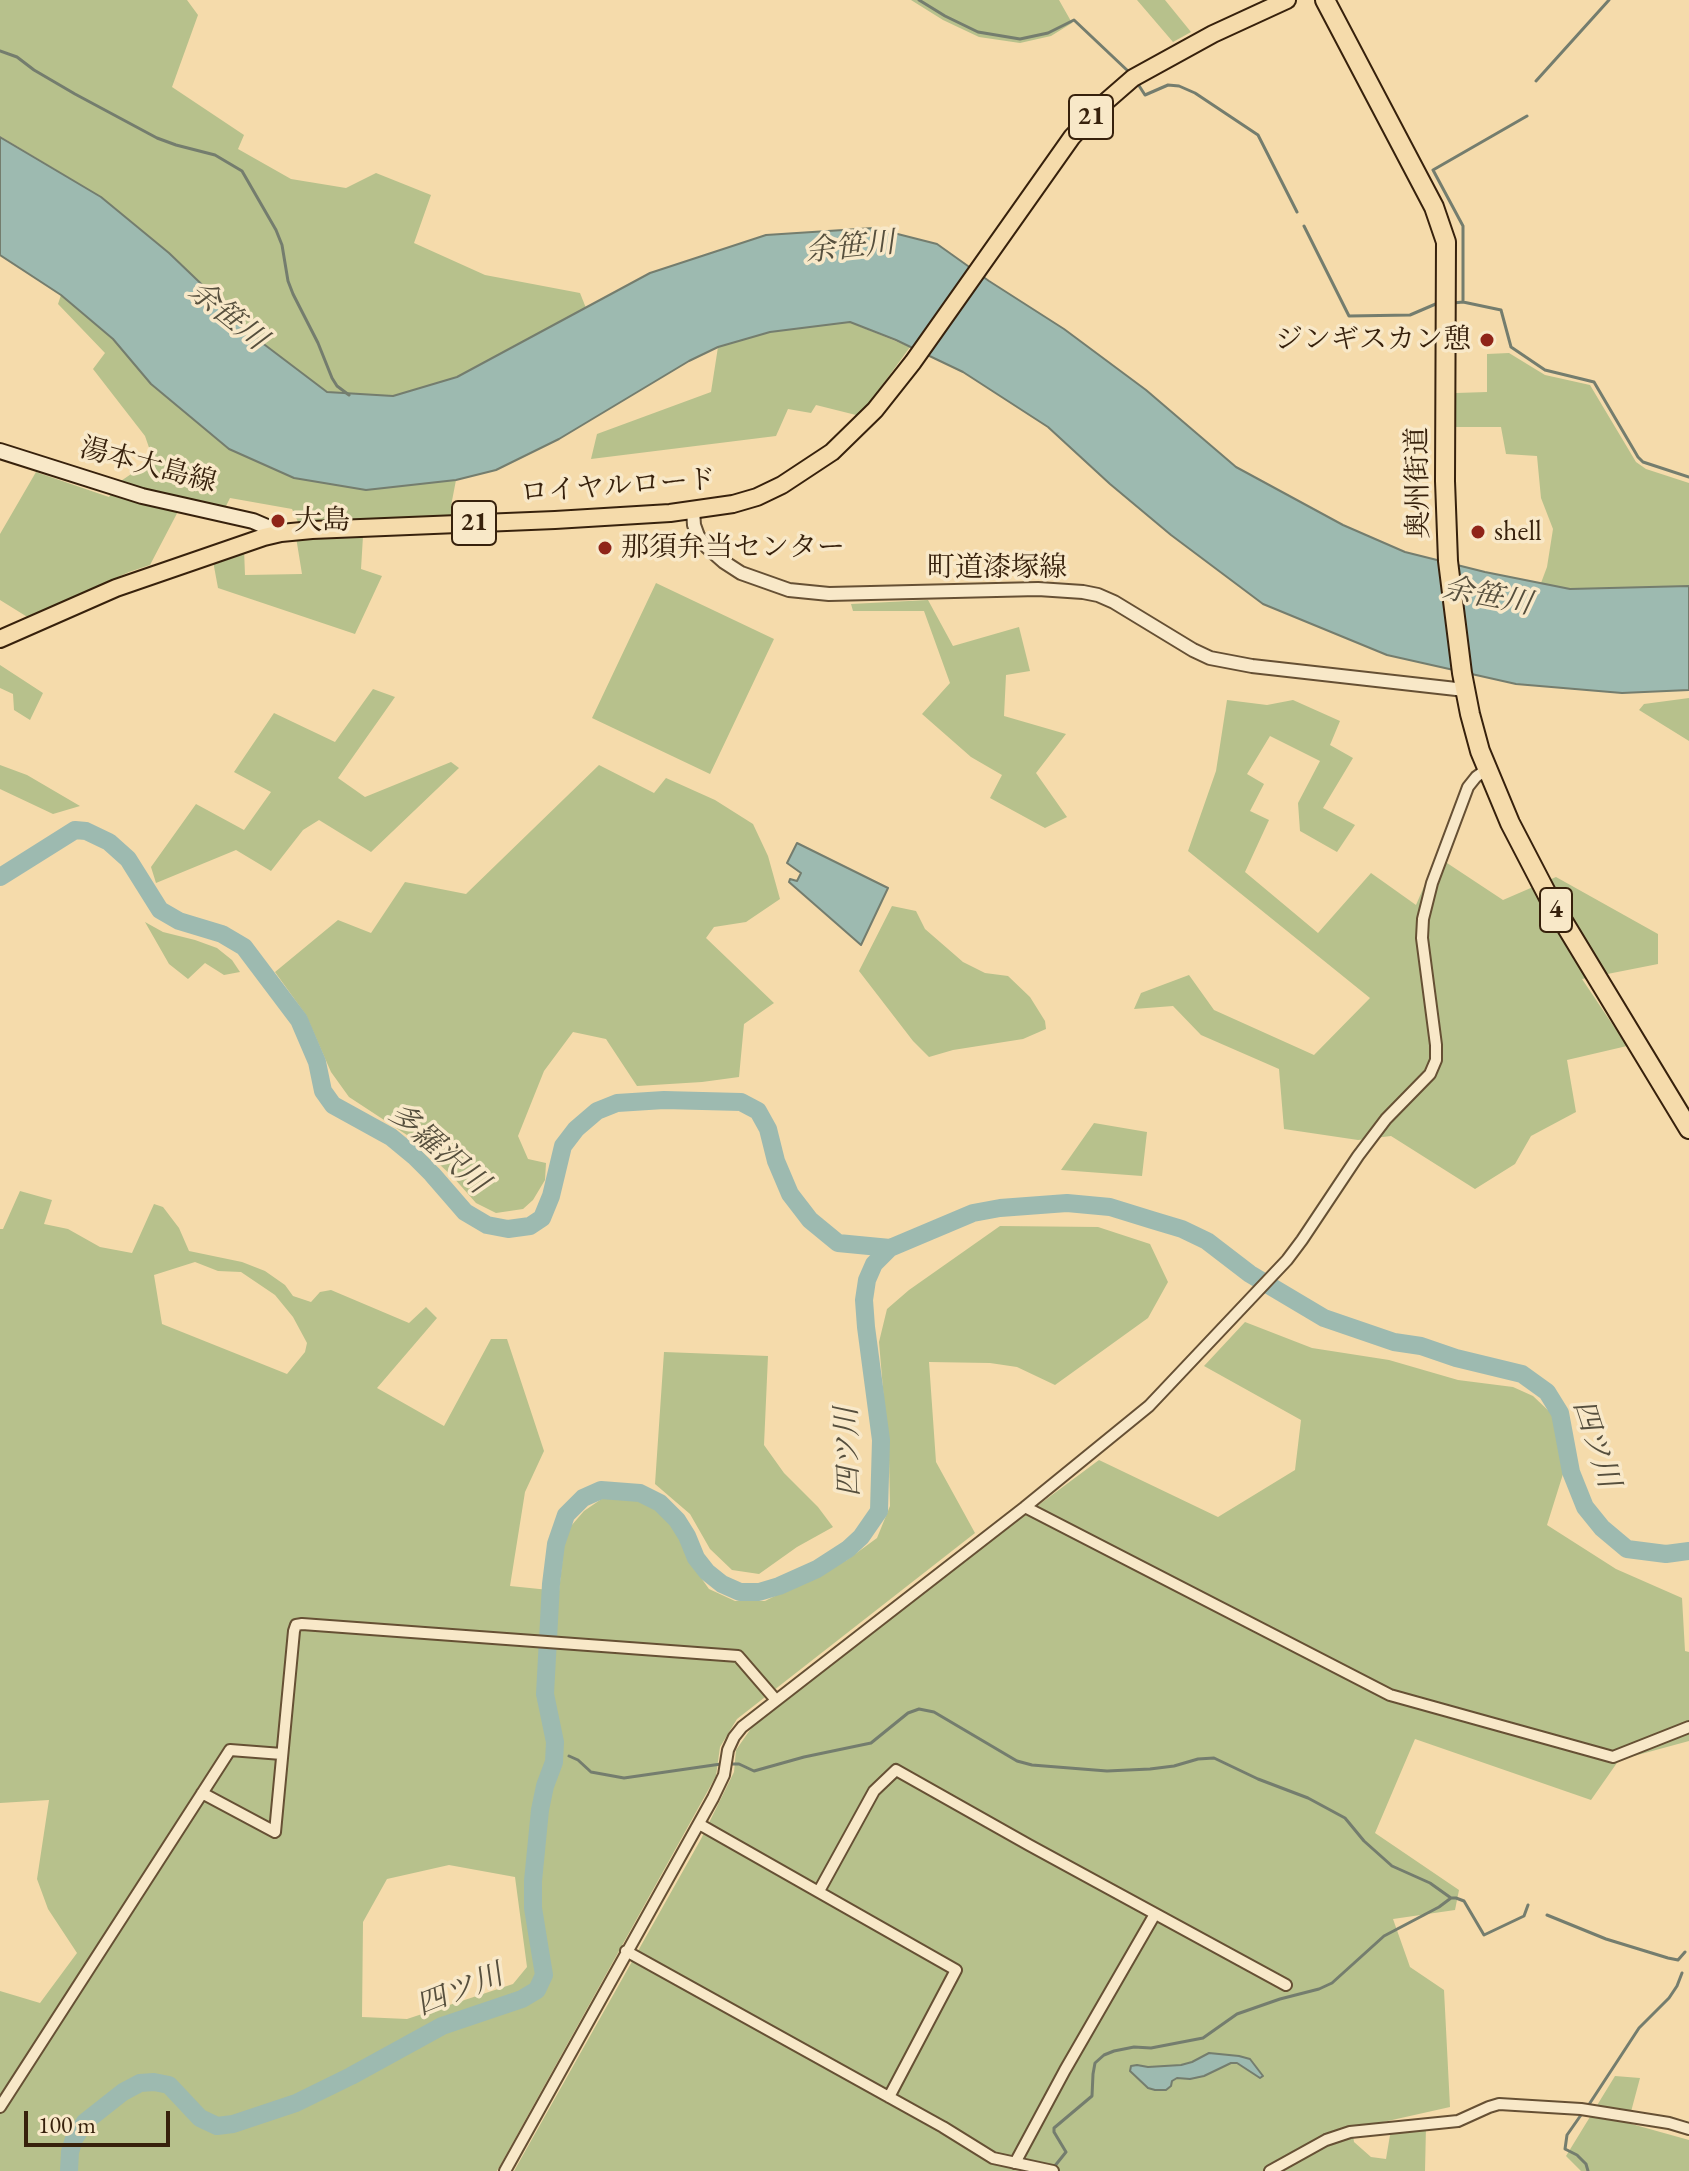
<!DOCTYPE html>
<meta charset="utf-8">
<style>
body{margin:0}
#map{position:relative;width:1689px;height:2171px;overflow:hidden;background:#f5dbab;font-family:"EB Garamond",serif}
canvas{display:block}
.scale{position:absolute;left:24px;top:2111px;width:146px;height:36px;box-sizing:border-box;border:4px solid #37210c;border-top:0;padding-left:10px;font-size:24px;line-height:28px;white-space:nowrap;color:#37210c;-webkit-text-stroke:6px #f8e8c8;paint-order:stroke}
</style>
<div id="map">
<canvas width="1689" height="2171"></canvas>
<div class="scale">100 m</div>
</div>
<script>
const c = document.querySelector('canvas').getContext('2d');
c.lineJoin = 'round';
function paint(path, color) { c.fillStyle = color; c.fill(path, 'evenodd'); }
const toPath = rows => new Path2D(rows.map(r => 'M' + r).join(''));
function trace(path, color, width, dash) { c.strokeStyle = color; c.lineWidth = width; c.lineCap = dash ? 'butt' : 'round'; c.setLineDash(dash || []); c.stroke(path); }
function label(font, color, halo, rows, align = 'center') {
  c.font = font + ' "EB Garamond","Noto Serif JP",serif'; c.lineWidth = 7; c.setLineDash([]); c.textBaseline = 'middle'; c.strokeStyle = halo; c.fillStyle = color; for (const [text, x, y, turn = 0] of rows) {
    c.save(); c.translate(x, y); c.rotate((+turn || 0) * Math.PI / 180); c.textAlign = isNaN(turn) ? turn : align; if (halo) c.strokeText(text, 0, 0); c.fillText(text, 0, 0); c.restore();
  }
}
const green = toPath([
 [0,0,187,0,198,15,172,87,244,135,238,149,291,179,346,188,376,173,431,195,414,243,485,275,580,293,586,308,457,377,393,396,327,392,265,345,169,253,101,197,0,136],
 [911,0,1059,0,1072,23,1051,36,1020,43,979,37,943,20],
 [1137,0,1165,0,1191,32,1173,42],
 [61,295,113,339,149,382,294,478,366,490,456,480,451,506,468,517,298,522,292,509,230,498,225,508,184,500,150,565,129,572,29,618,0,600,0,534,36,472,109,497,118,483,153,459,145,436,93,369,105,353,58,304],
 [849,322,910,347,860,416,816,405,811,413,788,409,776,436,591,459,597,434,711,392,718,347,770,332],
 [1509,353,1545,375,1590,385,1636,462,1646,469,1689,483,1689,586,1570,589,1541,583,1547,567,1553,529,1541,498,1537,456,1506,454,1501,427,1456,427,1456,393,1487,392,1487,354],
 [307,535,363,536,361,569,382,576,355,634,218,588,213,561,244,549,245,575,302,574,296,537],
 [656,583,774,639,710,774,592,718],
 [928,600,953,646,1019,627,1030,671,1006,675,1004,716,1066,734,1036,773,1067,817,1045,828,990,798,1002,775,971,757,922,714,950,683,924,611,853,611,851,604],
 [0,665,43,693,30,720,14,710,13,694,0,688],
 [373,689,395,697,338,778,365,797,451,762,459,768,371,852,319,820,303,830,271,871,236,850,156,883,151,867,196,804,244,830,271,792,234,772,274,713,335,742],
 [1689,698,1689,741,1639,710,1644,704],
 [1227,700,1267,705,1293,700,1340,721,1330,745,1353,758,1323,808,1355,825,1337,852,1300,831,1298,803,1320,761,1270,736,1247,774,1264,784,1250,811,1269,820,1245,872,1318,933,1371,873,1416,905,1435,861,1447,863,1503,900,1556,877,1658,934,1658,964,1582,979,1627,1046,1567,1060,1576,1112,1531,1136,1515,1164,1475,1189,1391,1136,1358,1140,1284,1129,1279,1069,1201,1035,1173,1006,1134,1009,1141,993,1189,975,1214,1010,1314,1055,1370,998,1188,851,1216,771],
 [0,765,27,775,80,806,53,814,0,789],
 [599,765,654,793,666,778,715,800,753,824,768,856,780,899,746,922,714,927,706,938,774,1003,744,1024,739,1077,702,1082,637,1086,606,1039,573,1032,544,1071,518,1136,528,1159,546,1163,545,1180,533,1200,523,1209,496,1213,476,1203,453,1177,410,1137,349,1097,331,1072,306,1015,275,972,338,920,371,933,405,882,466,894],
 [892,906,916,911,925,929,963,962,985,973,1008,976,1030,997,1045,1021,1046,1029,1023,1039,953,1050,929,1057,913,1041,859,971],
 [145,922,163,932,195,940,217,948,232,960,240,972,224,975,205,963,188,979,169,964],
 [1094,1123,1147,1132,1142,1176,1061,1170],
 [20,1191,52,1200,44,1224,68,1229,100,1247,132,1253,154,1204,163,1207,179,1228,189,1251,242,1262,265,1271,285,1285,293,1296,311,1302,320,1292,331,1290,409,1323,426,1307,437,1318,377,1388,444,1426,491,1339,507,1339,544,1451,525,1492,510,1586,559,1591,564,1546,571,1526,584,1511,603,1498,626,1498,640,1500,654,1506,677,1529,689,1561,709,1589,735,1601,765,1601,847,1560,877,1538,890,1506,889,1460,879,1342,887,1309,909,1290,1000,1226,1098,1227,1150,1244,1168,1282,1148,1318,1055,1385,1017,1367,990,1363,929,1362,936,1462,975,1533,737,1719,720,1747,716,1776,497,2171,0,2171,0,1991,40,2003,77,1953,48,1909,37,1879,49,1800,0,1803,0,1229,3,1229],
 [195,1262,218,1271,241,1272,275,1295,293,1317,307,1343,305,1352,287,1374,162,1324,154,1275],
 [449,1865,515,1877,527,1967,513,1984,407,2019,362,2017,363,1922,387,1879],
 [1245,1322,1312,1348,1389,1360,1458,1380,1513,1387,1533,1396,1554,1416,1563,1474,1547,1525,1616,1569,1682,1598,1685,1651,1689,1652,1689,1741,1619,1760,1591,1800,1415,1739,1375,1833,1459,1890,1455,1910,1393,1919,1410,1967,1444,1990,1450,2107,1352,2129,1354,2142,1371,2157,1386,2159,1391,2129,1426,2126,1425,2171,514,2171,701,1839,734,1772,736,1750,752,1727,982,1547,1099,1460,1218,1517,1295,1470,1301,1420,1204,1366],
 [664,1352,768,1356,764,1445,784,1473,818,1507,833,1527,797,1547,759,1574,732,1570,710,1549,690,1514,655,1484],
 [1615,2076,1640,2078,1628,2123,1689,2140,1689,2171,1581,2171,1566,2156]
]);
const water = toPath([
 [0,137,101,197,169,253,265,345,327,392,393,396,457,377,650,273,766,235,874,228,937,244,989,281,1064,329,1146,390,1236,467,1343,525,1405,552,1485,572,1570,589,1689,586,1689,690,1622,693,1516,684,1387,655,1263,604,1171,535,1110,484,1048,427,963,372,896,340,850,322,770,332,718,347,689,361,559,439,496,470,456,480,366,490,294,478,229,449,151,384,113,339,61,295,0,255,0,137],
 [797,843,888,888,861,945,789,882,790,879,797,881,801,873,787,863,797,843],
 [1209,2053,1239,2056,1250,2059,1263,2076,1260,2078,1237,2063,1231,2063,1204,2076,1190,2079,1177,2078,1172,2081,1171,2086,1166,2090,1155,2090,1148,2088,1130,2071,1131,2066,1137,2065,1148,2067,1181,2065,1192,2062,1209,2053]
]);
const stream = toPath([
 [919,0,945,16,978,32,1020,39,1048,33,1074,20,1129,72],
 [0,51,17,57,34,70,75,94,157,138,176,145,215,155,242,171,276,230,282,245,288,281,293,294,318,343,332,378,337,386,349,395],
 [1136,81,1145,95,1168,85,1179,86,1195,93,1258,135,1297,212],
 [1536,81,1609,0],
 [1304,226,1349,316,1410,315,1438,303],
 [1463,302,1463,226,1433,170,1527,116],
 [1453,303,1463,302,1501,310,1511,347,1545,370,1594,382,1638,457,1643,462,1689,477],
 [569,1756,578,1760,591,1772,624,1778,721,1764],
 [729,1764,739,1764,754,1771,804,1757,871,1743,908,1713,919,1709,934,1712,1017,1761,1032,1765,1107,1771,1150,1769,1174,1766,1198,1759,1214,1758,1258,1779,1308,1798,1345,1818,1364,1841,1392,1866,1430,1883,1451,1898],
 [1547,1915,1606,1939,1668,1958,1678,1960,1685,1952],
 [1588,2106,1639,2028,1669,1998,1677,1986,1682,1973],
 [1581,2115,1567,2135,1565,2149,1577,2155,1586,2164,1588,2171],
 [1054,2167,1066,2152,1054,2132,1054,2128,1092,2096,1093,2074,1095,2063,1104,2055,1114,2051,1134,2047,1151,2048,1203,2038,1237,2014,1280,1999,1319,1989,1332,1983,1384,1936,1439,1907,1451,1898,1456,1898,1464,1901,1484,1935,1524,1916,1528,1905]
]);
const river = toPath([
 [0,877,75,830,86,831,109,842,128,859,160,910,179,921,222,934,244,947,299,1020,317,1062,323,1091,333,1105,391,1137,414,1156,432,1174,465,1212,487,1225,508,1229,530,1226,542,1218,551,1196,563,1146,576,1129,597,1111,617,1103,664,1100,741,1102,758,1111,768,1129,776,1161,790,1194,810,1220,838,1243,890,1248],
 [69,2171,70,2152,74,2139,85,2122,123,2092,140,2083,154,2082,169,2085,200,2118,217,2126,233,2124,296,2103,351,2076,442,2026,522,1999,537,1990,544,1975,533,1908,533,1881,540,1810,545,1786,554,1762,555,1742,545,1694,551,1584,556,1544,566,1515,583,1498,601,1490,640,1493,660,1503,677,1520,687,1536,696,1558,707,1572,722,1584,740,1592,759,1592,779,1586,817,1569,848,1549,861,1537,879,1511,881,1440,866,1327,864,1300,867,1280,874,1264,890,1248,973,1213,1000,1208,1067,1203,1110,1207,1152,1220,1182,1229,1207,1241,1250,1274,1324,1318,1394,1342,1421,1346,1456,1358,1522,1374,1547,1392,1560,1413,1571,1472,1585,1507,1602,1528,1627,1549,1666,1554,1689,1551]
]);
const minor = toPath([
 [1025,1507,1390,1695,1613,1757,1689,1727],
 [202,1793,275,1832,294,1631,296,1625,302,1624,738,1656,776,1700],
 [699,1824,956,1970,889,2097],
 [819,1891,874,1791,896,1770,1029,1845,1286,1985],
 [626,1951,943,2127,993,2158,1053,2171],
 [0,2107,230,1750,282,1754],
 [1015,2163,1065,2070,1155,1914],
 [505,2171,713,1798,724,1775,728,1750,734,1737,742,1727,1025,1507,1149,1406,1287,1260,1302,1240,1358,1156,1386,1119,1430,1074,1436,1060,1436,1045,1422,938,1423,919,1432,883,1468,787,1476,777,1487,769],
 [1270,2171,1326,2140,1350,2132,1458,2121,1489,2107,1499,2104,1581,2109,1669,2123,1689,2129]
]);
const tertiary = toPath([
 [693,510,694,525,698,536,707,547,724,562,741,573,789,590,829,594,1038,589,1083,592,1098,595,1114,602,1193,650,1210,658,1252,666,1465,690]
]);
const secondary = toPath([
 [0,451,142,496,253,521,281,533]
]);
const primary = toPath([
 [0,639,116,588,264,537,281,533,312,530,555,520,670,513,733,504,757,497,782,485,832,452,875,410,913,362,1072,137,1102,105,1133,78,1213,34,1287,0]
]);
const trunk = toPath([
 [1325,0,1434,207,1446,242,1445,481,1448,561,1462,673,1470,714,1480,751,1510,823,1549,898,1689,1129]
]);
const markers = [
 [1487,340,8,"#8f2418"],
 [278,521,8,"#8f2418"],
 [1478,532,8,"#8f2418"],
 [605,548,8,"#8f2418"]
];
const shields = [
 [1091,117,44],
 [474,523,44],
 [1556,910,32]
];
const shieldNames = [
 ["21",1091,117],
 ["21",474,523],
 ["4",1556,910]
];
const poiNames = [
 ["ジンギスカン憩",1471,340,"right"],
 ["大島",294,521],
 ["shell",1494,532],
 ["那須弁当センター",621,548]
];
const streetNames = [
 ["湯本大島線",148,466,15],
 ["奥州街道",1419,483,-91],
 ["ロイヤルロード",618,487,-4],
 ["町道漆塚線",997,568]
];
const waterNames = [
 ["余笹川",850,248,-6],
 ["余笹川",227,316,39],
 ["余笹川",1487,597,11],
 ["多羅沢川",438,1149,41],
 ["四ツ川",1595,1444,72],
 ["四ツ川",849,1452,-92],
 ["四ツ川",460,1991,-22]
];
paint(green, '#b7c18c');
paint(water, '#9dbab0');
trace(water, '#747d6e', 2);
trace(stream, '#747d6e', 3);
trace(river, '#9dbab0', 18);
trace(minor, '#665034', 14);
trace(tertiary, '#665034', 16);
trace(secondary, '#37210c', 18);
trace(primary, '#37210c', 20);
trace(trunk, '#37210c', 22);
trace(minor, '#f8e8c8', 10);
trace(tertiary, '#f8e8c8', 12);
trace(secondary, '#f8e8c8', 14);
trace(primary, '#f5dbab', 16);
trace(trunk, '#f5dbab', 18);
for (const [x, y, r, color] of markers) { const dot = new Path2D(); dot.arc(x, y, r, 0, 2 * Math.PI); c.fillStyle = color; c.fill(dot); trace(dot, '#f8e8c8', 3); }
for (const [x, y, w] of shields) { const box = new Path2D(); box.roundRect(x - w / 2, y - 22, w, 44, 6); c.fillStyle = '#f8e8c8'; c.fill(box); trace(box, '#37210c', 2); }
label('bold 26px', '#37210c', null, shieldNames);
label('28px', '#37210c', '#f8e8c8', poiNames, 'left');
label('28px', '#37210c', '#f8e8c8', streetNames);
label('italic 30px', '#564f3d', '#f8e8c8', waterNames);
</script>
